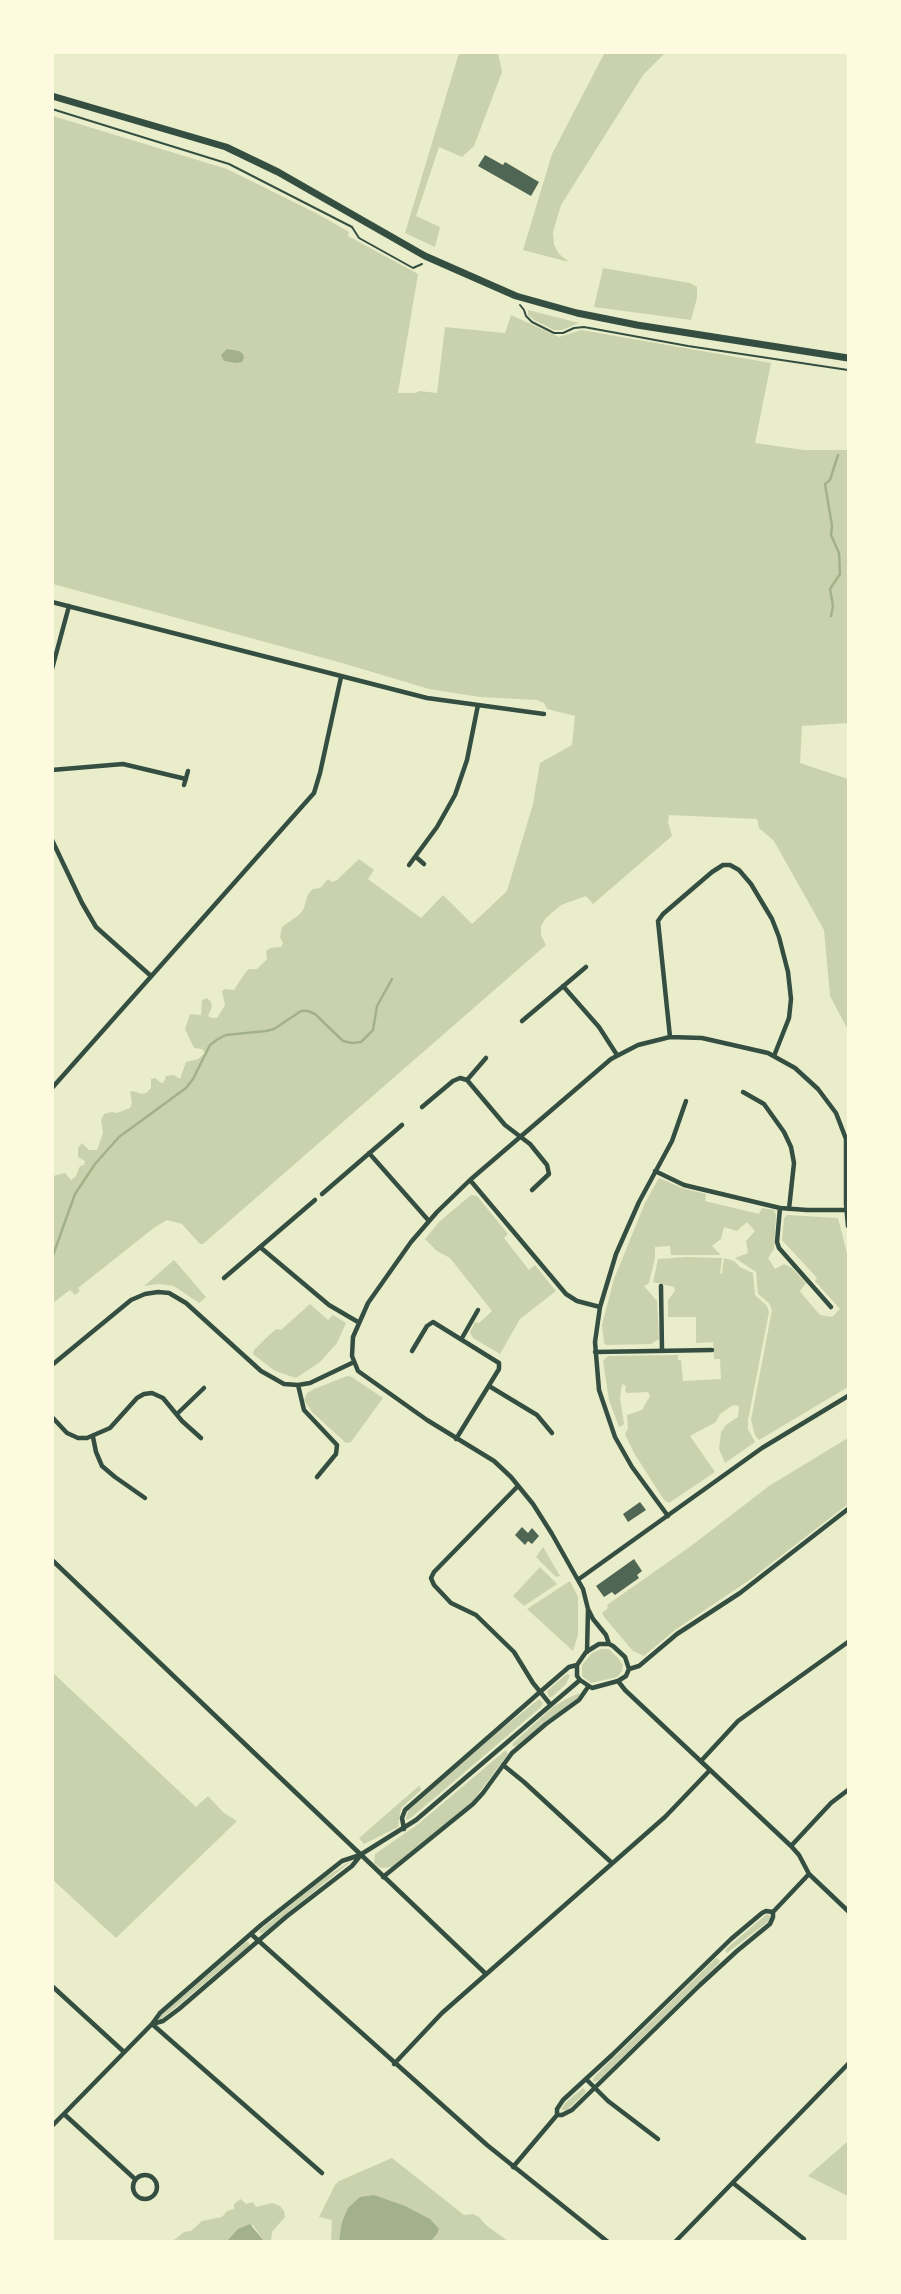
<!DOCTYPE html>
<style>
body{margin:0}
#map{position:relative;width:901px;height:2294px;overflow:hidden;background:#e9edc9;font-family:"Sofia Sans Condensed",sans-serif}
canvas{display:block}
.frame{position:absolute;inset:0;border:54px solid #fefae0;pointer-events:none}
</style>
<div id="map">
<canvas width="901" height="2294"></canvas>
<div class="frame"></div>
</div>
<script>
const c = document.querySelector('canvas').getContext('2d');
c.lineJoin = 'round';
function paint(path, color) { c.fillStyle = color; c.fill(path, 'evenodd'); }
const toPath = rows => new Path2D(rows.map(r => 'M' + r).join(''));
function trace(path, color, width, dash) { c.strokeStyle = color; c.lineWidth = width; c.lineCap = dash ? 'butt' : 'round'; c.setLineDash(dash || []); c.stroke(path); }
const green = toPath([
 [605,52,665,53,643,75,561,205,553,232,554,245,559,254,569,262,523,250,552,154],
 [459,53,498,53,502,72,474,146,462,157,439,147,416,216,440,227,435,247,405,233],
 [53,116,227,169,318,214,349,232,348,236,418,274,398,393,416,393,419,391,437,393,445,327,505,333,511,315,559,337,581,330,771,363,755,443,804,450,848,450,848,723,802,726,800,763,848,779,848,1030,830,996,824,930,774,841,759,828,757,819,669,815,668,822,672,836,593,904,586,896,561,905,546,918,541,926,541,935,546,945,203,1244,200,1244,182,1224,167,1220,155,1227,78,1288,80,1291,75,1295,70,1290,53,1303,53,1176,65,1173,71,1180,76,1176,80,1166,84,1165,85,1161,78,1157,78,1148,82,1143,89,1150,97,1150,103,1133,101,1120,104,1114,112,1112,117,1113,130,1108,132,1103,130,1092,133,1091,142,1094,146,1093,151,1088,151,1079,155,1078,161,1083,164,1082,166,1076,174,1075,180,1079,186,1062,198,1059,205,1053,202,1049,194,1048,185,1029,190,1014,201,1015,202,1000,207,998,211,1002,212,1007,208,1016,212,1018,217,1018,225,1005,222,991,225,989,234,990,245,973,249,969,257,969,267,959,266,951,270,948,281,947,283,943,280,937,282,927,300,914,304,908,308,894,313,889,320,888,328,879,332,882,337,880,359,859,374,870,368,879,421,918,443,895,472,924,507,891,533,804,540,763,572,745,575,716,547,709,544,703,537,700,480,697,429,689,342,663,53,584],
 [603,268,690,283,697,287,697,298,691,320,594,307],
 [528,310,579,323,562,330,554,330,534,320,528,315],
 [659,1178,682,1188,706,1194,705,1201,759,1214,762,1208,774,1210,776,1215,774,1249,768,1258,775,1269,784,1264,792,1268,806,1283,800,1291,802,1294,820,1315,832,1317,840,1309,815,1281,817,1278,782,1240,784,1218,787,1215,838,1218,848,1257,848,1387,759,1440,755,1435,751,1420,772,1310,769,1303,758,1294,756,1272,735,1258,748,1253,746,1241,755,1231,747,1222,737,1231,724,1227,721,1239,712,1246,721,1255,671,1255,670,1246,655,1247,655,1258,649,1283,644,1286,657,1301,659,1339,651,1344,607,1345,604,1343,602,1325,614,1279,645,1203],
 [471,1195,477,1196,508,1234,504,1238,529,1270,535,1265,556,1291,520,1319,500,1354,473,1338,470,1332,475,1322,479,1323,492,1311,450,1258,437,1251,425,1239,439,1222],
 [687,1257,722,1258,720,1274,722,1273,724,1258,734,1261,740,1267,753,1273,755,1295,767,1306,769,1312,748,1420,748,1429,755,1442,725,1463,719,1449,721,1432,726,1425,738,1417,739,1406,733,1405,720,1414,716,1422,690,1436,715,1472,669,1503,664,1500,634,1453,625,1434,628,1428,627,1415,642,1410,650,1396,648,1392,627,1393,625,1391,626,1386,622,1384,620,1398,624,1424,619,1427,609,1400,603,1361,608,1356,678,1355,678,1360,681,1360,683,1381,721,1379,720,1359,714,1359,713,1342,696,1343,696,1317,668,1317,668,1300,675,1291,674,1287,653,1282,658,1259],
 [174,1260,206,1297,199,1303,174,1286,159,1284,144,1286],
 [310,1304,328,1320,333,1315,346,1323,337,1343,320,1362,296,1378,275,1371,253,1354,254,1350,266,1338,276,1329,281,1330],
 [347,1376,352,1377,383,1398,351,1442,346,1443,312,1412,304,1400,307,1393,314,1389],
 [848,1438,848,1504,751,1579,675,1630,644,1656,633,1651,605,1618,602,1613,608,1608,607,1605,691,1546,769,1486],
 [543,1547,560,1576,556,1577,536,1557],
 [540,1567,557,1584,524,1606,513,1596],
 [570,1581,578,1597,578,1635,573,1651,527,1609],
 [601,1649,609,1649,618,1658,623,1665,622,1671,617,1677,591,1683,582,1676,582,1665,592,1653],
 [52,1672,196,1807,208,1796,224,1813,237,1821,116,1938,53,1880],
 [567,1674,570,1675,566,1684,552,1697,549,1697,547,1691],
 [580,1693,578,1698,516,1746,512,1746,513,1743,553,1707,568,1698],
 [539,1699,543,1703,541,1707,438,1795,408,1820,406,1819,408,1811,419,1801,493,1736],
 [506,1750,508,1754,473,1801,392,1867,381,1868,374,1863,375,1854,417,1825],
 [420,1785,421,1790,401,1808,398,1827,364,1844,359,1838],
 [354,1859,263,1933,259,1933,260,1930,325,1877],
 [767,1914,770,1916,769,1921,727,1953,725,1951,727,1948],
 [247,1941,250,1944,249,1946,159,2021,159,2017],
 [716,1958,720,1960,719,1963,599,2080,594,2082,593,2080,595,2076],
 [583,2088,586,2091,584,2094,567,2110,561,2110,565,2103],
 [848,2141,848,2196,808,2176],
 [392,2158,464,2215,473,2214,479,2217,487,2226,508,2241,331,2241,332,2220,319,2217,335,2185,339,2181],
 [241,2199,246,2204,253,2202,256,2207,272,2203,280,2206,284,2211,285,2217,272,2232,271,2241,264,2241,253,2225,234,2234,227,2241,167,2242,174,2240,184,2232,191,2231,202,2221,222,2217,227,2211,234,2209,234,2204]
]);
const water = toPath([
 [227,349,239,351,243,354,244,358,242,362,237,363,224,361,221,355],
 [374,2195,405,2206,430,2219,439,2229,437,2234,431,2241,339,2241,342,2222,348,2208,360,2197],
 [250,2224,264,2241,227,2241,238,2229]
]);
const stream = toPath([
 [831,616,833,606,830,589,840,574,839,553,831,535,832,526,825,484,830,480,838,455],
 [52,1258,75,1194,95,1164,119,1137,186,1088,193,1079,210,1045,218,1039,226,1035,266,1031,274,1029,301,1011,308,1011,315,1014,343,1041,352,1043,361,1042,373,1030,377,1006,392,979]
]);
const building = toPath([
 [485,155,503,165,505,162,539,182,531,196,478,166],
 [640,1502,646,1510,628,1522,623,1514],
 [522,1527,528,1533,532,1528,539,1536,532,1544,528,1541,525,1545,515,1535],
 [634,1559,642,1571,637,1575,639,1578,615,1595,612,1592,604,1597,596,1586]
]);
const path = toPath([
 [52,109,229,164,352,227,359,238,413,268,422,264],
 [520,305,524,310,526,316,532,322,554,333,563,333,574,328,584,327,688,346,848,370]
]);
const minor = toPath([
 [52,602,427,698,544,714],
 [52,669,69,606],
 [52,770,123,764,186,779],
 [184,785,188,771],
 [52,840,82,903,96,927,151,976],
 [416,857,424,864],
 [409,865,437,827,455,795,467,760,478,705],
 [563,986,599,1027,617,1055],
 [522,1021,586,967],
 [670,1037,658,921,663,914,712,872,723,865,730,865,739,870,751,884,772,919,779,937,788,972,791,999,789,1018,774,1056],
 [467,1080,505,1125,530,1144,547,1165,549,1174,532,1190],
 [52,1088,314,793,320,773,341,677],
 [743,1092,764,1104,784,1132,791,1147,794,1163,789,1209],
 [422,1107,453,1081,460,1078,467,1080,486,1058],
 [369,1153,429,1221],
 [655,1171,684,1185,780,1208,807,1210,846,1210],
 [470,1180,566,1294,577,1301,600,1307],
 [322,1194,402,1125],
 [780,1208,777,1242,779,1248,831,1307],
 [260,1247,329,1305,358,1322],
 [224,1278,315,1200],
 [661,1286,662,1350],
 [462,1338,478,1310],
 [412,1351,427,1326,433,1322,499,1363,499,1369,456,1439],
 [595,1352,712,1350],
 [52,1365,131,1300,145,1294,158,1292,169,1293,186,1303,261,1371,284,1384,298,1385,310,1383,354,1362],
 [298,1385,304,1410,337,1445,336,1454,317,1477],
 [489,1386,537,1415,552,1433],
 [177,1414,204,1388],
 [52,1417,67,1433,78,1438,87,1438,110,1428,137,1398,144,1394,152,1393,163,1398,182,1421,201,1438],
 [93,1437,96,1452,102,1466,115,1477,145,1498],
 [518,1486,434,1572,431,1578,434,1585,451,1603,476,1615,514,1652,533,1683,550,1704],
 [668,1516,632,1467,615,1437,599,1390,595,1342,600,1307,616,1254,639,1202,672,1141,686,1101],
 [52,1560,486,1974],
 [579,1579,762,1448,848,1396],
 [599,1644,609,1644,613,1646,625,1657,629,1669,626,1676,618,1681,592,1688,580,1680,577,1676,577,1665,586,1652,599,1644],
 [609,1644,606,1635,593,1619,588,1609,583,1589,552,1534,533,1504,511,1477,494,1461,427,1420,358,1371,352,1356,353,1337,368,1303,411,1242,437,1212,470,1180,611,1059,638,1045,670,1037,702,1038,768,1053,795,1068,818,1089,836,1113,846,1139,846,1204,848,1226],
 [587,1652,588,1609],
 [629,1669,639,1666,677,1634,740,1593,848,1509],
 [618,1681,625,1690,791,1846,799,1855,809,1874,848,1911],
 [701,1761,738,1721,848,1642],
 [503,1765,524,1782,612,1863],
 [404,1829,402,1818,405,1810,540,1692,569,1667,577,1665],
 [791,1846,831,1803,848,1790],
 [383,1877,473,1804,483,1793,512,1753,546,1724,579,1700,588,1687],
 [251,1934,487,2145,608,2242],
 [52,1986,124,2052],
 [152,2024,163,2021,179,2009,286,1917,352,1866,360,1856],
 [152,2024,322,2173],
 [394,2064,442,2013,665,1817,710,1770],
 [586,2079,608,2101,658,2139],
 [64,2114,135,2179],
 [557,2115,562,2115,572,2110,700,1985,737,1951,770,1924,773,1917,773,1912],
 [52,2126,152,2024,160,2013,261,1925,342,1861,360,1855,416,1820,580,1680],
 [513,2167,557,2115,557,2109,563,2100,612,2055,731,1939,762,1913,766,1911,773,1912,809,1874],
 '133 2187a12 12 0 1 1 24 0a12 12 0 1 1-24 0Z',
 [733,2183,804,2239],
 [675,2242,848,2064]
]);
const primary = toPath([
 [52,96,226,147,278,172,425,256,516,296,577,313,637,325,848,358]
]);
paint(green, '#cad2ad');
paint(water, '#a3b18a');
trace(stream, '#a3b18a', 2.5);
paint(building, '#4f6655');
trace(path, '#344e41', 2);
trace(minor, '#344e41', 4.5);
trace(primary, '#344e41', 7);
</script>
